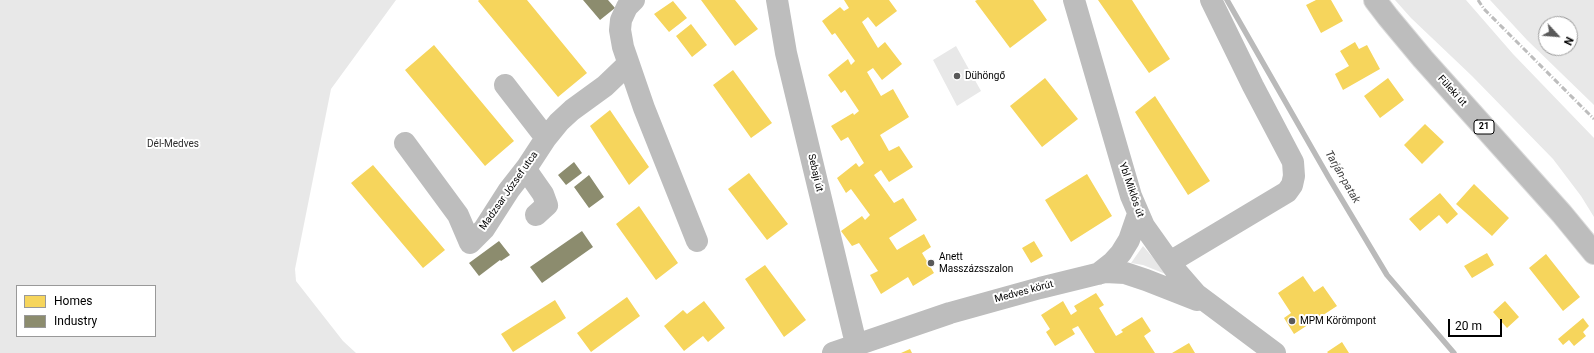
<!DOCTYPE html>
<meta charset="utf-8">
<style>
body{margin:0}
#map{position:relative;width:1594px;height:353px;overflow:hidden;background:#fff;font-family:Roboto,sans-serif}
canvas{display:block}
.legend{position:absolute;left:16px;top:285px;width:140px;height:52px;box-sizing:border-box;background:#fff;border:1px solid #999;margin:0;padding:5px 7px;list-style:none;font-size:12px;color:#000}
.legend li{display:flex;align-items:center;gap:8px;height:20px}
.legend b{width:20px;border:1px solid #999}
.north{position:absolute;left:1538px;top:16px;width:40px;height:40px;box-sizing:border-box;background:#fff;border:1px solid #999;border-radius:50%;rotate:116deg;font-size:11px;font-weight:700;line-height:16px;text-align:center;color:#000}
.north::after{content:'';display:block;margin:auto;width:14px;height:18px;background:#595959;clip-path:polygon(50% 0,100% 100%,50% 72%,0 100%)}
.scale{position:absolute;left:1448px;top:319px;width:54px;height:18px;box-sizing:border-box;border:2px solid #000;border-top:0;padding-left:5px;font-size:12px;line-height:14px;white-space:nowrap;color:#000;-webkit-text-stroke:3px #fff;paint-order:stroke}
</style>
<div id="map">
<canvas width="1594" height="353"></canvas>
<ul class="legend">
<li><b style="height:11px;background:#f6d55c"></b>Homes</li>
<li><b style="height:11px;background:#8c8c6e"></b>Industry</li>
</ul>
<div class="north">N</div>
<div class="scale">20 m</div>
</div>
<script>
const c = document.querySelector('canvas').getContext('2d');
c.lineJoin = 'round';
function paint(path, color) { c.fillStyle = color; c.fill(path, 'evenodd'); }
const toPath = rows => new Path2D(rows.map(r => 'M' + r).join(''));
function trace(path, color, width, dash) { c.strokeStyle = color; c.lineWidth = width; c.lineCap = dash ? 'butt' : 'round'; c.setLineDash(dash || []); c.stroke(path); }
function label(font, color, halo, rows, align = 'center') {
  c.font = font + ' Roboto,sans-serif'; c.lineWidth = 4; c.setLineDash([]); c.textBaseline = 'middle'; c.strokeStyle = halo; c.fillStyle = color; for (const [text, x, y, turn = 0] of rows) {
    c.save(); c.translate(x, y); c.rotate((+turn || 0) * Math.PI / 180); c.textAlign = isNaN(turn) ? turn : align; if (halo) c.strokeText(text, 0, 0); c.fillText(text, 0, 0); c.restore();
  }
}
const green = toPath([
 [0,0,396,0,331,89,295,269,296,281,343,341,356,353,0,353],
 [17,286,155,286,155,336,17,336],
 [1395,0,1466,0,1513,54,1594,138,1594,217,1581,196,1553,159,1472,76,1411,18],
 [1490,0,1594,0,1594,105,1527,40],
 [1546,24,1570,24,1570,48,1546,48],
 [956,46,981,91,957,106,933,60],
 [1143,246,1168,275,1143,265,1131,263]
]);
const homes = toPath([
 [479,0,527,0,587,73,558,97,478,1],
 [701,0,735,0,758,29,735,46],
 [844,0,889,0,897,11,876,27,868,17,862,22,878,48,885,42,902,64,882,80,873,68,867,72,881,96,893,89,909,117,880,135,889,151,899,146,913,167,889,182,881,170,874,175,894,203,903,198,917,220,889,238,897,250,924,234,931,247,922,253,934,273,913,286,908,277,881,294,870,275,878,271,859,243,852,246,841,231,862,216,865,220,870,215,851,189,846,193,837,178,856,163,859,167,864,163,848,137,841,141,831,126,853,113,854,115,859,111,845,90,841,93,828,75,848,59,851,65,855,61,835,33,832,35,822,21,840,7,844,11,849,8],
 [977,0,1033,0,1047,20,1010,48,975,1],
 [1098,0,1132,0,1170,59,1149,73],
 [1316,0,1331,0,1343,21,1321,33,1306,5],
 [673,1,687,18,669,32,654,14],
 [691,24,707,45,692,57,676,36],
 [1355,42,1359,49,1367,45,1380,69,1343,90,1335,74,1349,66,1340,51],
 [434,45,514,141,485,166,405,70],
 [733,70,772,123,751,138,713,85],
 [1045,78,1078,119,1042,147,1010,106],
 [1388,78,1404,100,1380,118,1364,96],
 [1155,96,1210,181,1188,195,1135,112],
 [610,110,649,167,629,185,590,126],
 [1425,124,1444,142,1422,164,1404,145],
 [373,165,445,250,423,268,351,183],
 [749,173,788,224,767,240,728,189],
 [1087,174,1112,216,1071,242,1045,200],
 [1474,184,1509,218,1492,236,1456,204],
 [1440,193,1458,214,1447,224,1439,215,1420,231,1409,219],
 [639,206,678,263,656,280,616,224],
 [1034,241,1043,256,1031,263,1022,248],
 [1487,253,1494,265,1472,278,1464,266],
 [1546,254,1580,297,1563,311,1529,268],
 [765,265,806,320,784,337,745,279],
 [1303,276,1314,292,1323,286,1337,306,1294,334,1284,318,1291,313,1278,293],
 [1096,293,1104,305,1099,308,1116,336,1123,332,1121,330,1142,317,1151,331,1144,336,1155,353,1095,353,1078,326,1072,329,1075,334,1055,346,1046,332,1050,329,1041,315,1063,301,1071,315,1077,311,1074,306],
 [627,297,640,316,591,352,577,333],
 [555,300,566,318,513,352,501,334],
 [704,301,725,328,708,342,703,336,684,351,664,326,683,310,687,314],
 [1505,301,1519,317,1507,328,1493,312],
 [1583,318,1589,326,1583,332,1586,336,1574,346,1569,340,1563,345,1558,339],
 [1342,342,1349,353,1328,353,1327,352],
 [1189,343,1195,353,1172,353],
 [910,349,912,353,901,353]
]);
const industry = toPath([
 [583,0,608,0,615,8,600,20],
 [574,162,582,173,566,185,558,175],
 [589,175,604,197,589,208,574,187],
 [582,231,593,247,542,283,530,267],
 [499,241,510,255,501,261,500,260,479,276,469,263]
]);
const stream = toPath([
 [1227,0,1329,178,1387,275,1454,353]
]);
const minor = toPath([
 [634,0,627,7,621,20,620,30,623,47,644,108,697,241],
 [777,0,786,53,856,344],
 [1074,0,1131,196,1144,226,1176,271,1196,294,1275,353],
 [505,85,546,138],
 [405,143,458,215,470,243,484,229,509,190,527,167,546,138,559,122,572,110,605,86,628,64],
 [527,167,529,174,543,194,547,205,536,215],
 [1170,262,1287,192,1292,185,1294,176,1293,162,1253,86,1211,0],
 [1098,274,1112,263,1121,253,1129,240,1138,214],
 [833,353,950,313,1040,288,1105,272,1125,273,1146,280,1197,300]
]);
const major = toPath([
 [1375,0,1388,17,1423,59,1562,214,1594,253]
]);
const rail = toPath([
 [1478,0,1484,9,1594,119]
]);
const markers = [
 [957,76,4,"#595959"],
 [931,263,4,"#595959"],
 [1292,321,4,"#595959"]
];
const shields = [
 [1484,127,20]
];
const shieldNames = [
 ["21",1484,127]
];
const poiNames = [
 ["Dühöngő",965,76],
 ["Anett",939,257],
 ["Masszázsszalon",939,269],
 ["MPM Körömpont",1300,321]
];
const streetNames = [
 ["Füleki út",1452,91,48],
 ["Sebaji út",815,173,77],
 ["Ybl Miklós út",1131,190,71],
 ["Madzsar József utca",509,191,-55],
 ["Medves körút",1024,292,-15]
];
const parkNames = [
 ["Dél-Medves",173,144]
];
const waterNames = [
 ["Tarján-patak",1342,177,60]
];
paint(green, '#e8e8e8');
paint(homes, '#f6d55c');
paint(industry, '#8c8c6e');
trace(stream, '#bababa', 5.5);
trace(major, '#dbdbdb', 24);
trace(minor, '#bdbdbd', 22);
trace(major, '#bdbdbd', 22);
trace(rail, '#bdbdbd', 3, [6, 2, 1, 2]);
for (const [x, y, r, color] of markers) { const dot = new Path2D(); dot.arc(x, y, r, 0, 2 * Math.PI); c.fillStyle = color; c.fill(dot); trace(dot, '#fff', 1.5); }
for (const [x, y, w] of shields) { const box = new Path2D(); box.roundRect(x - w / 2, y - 7, w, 14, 3); c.fillStyle = '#fff'; c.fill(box); trace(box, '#000', 1); }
label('bold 9px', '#000', null, shieldNames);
label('10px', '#000', '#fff', poiNames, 'left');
label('10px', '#000', '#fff', streetNames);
label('10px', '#2d2d2d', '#fff', parkNames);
label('italic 11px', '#3e3e3e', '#fff', waterNames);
</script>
